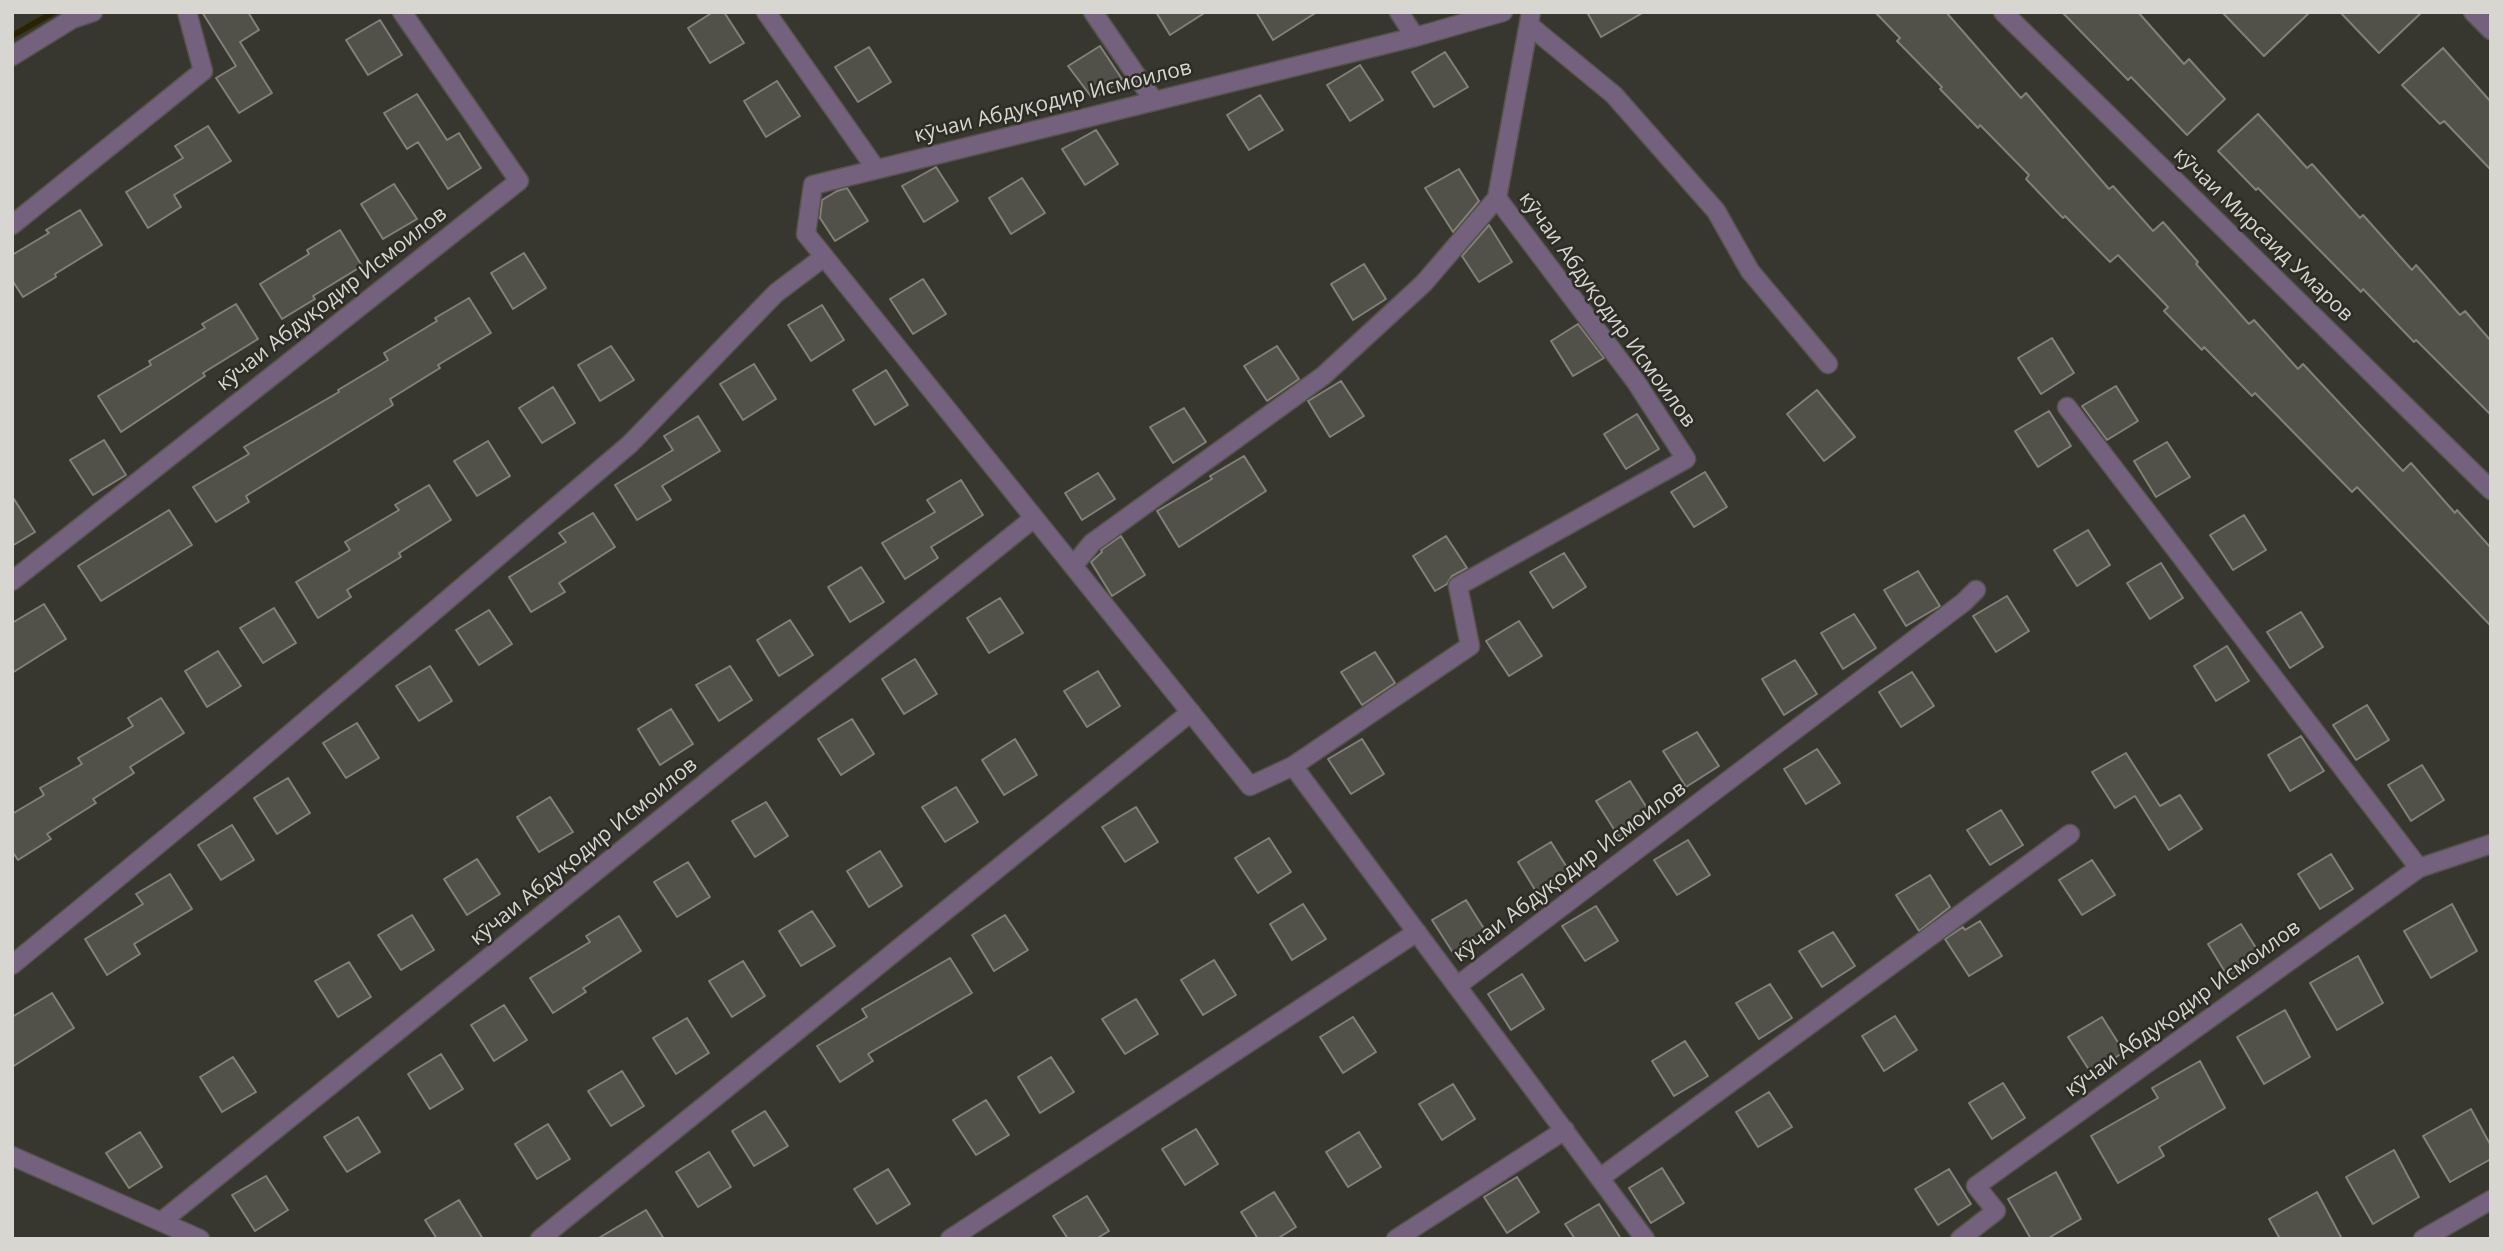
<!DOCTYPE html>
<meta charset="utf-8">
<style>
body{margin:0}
#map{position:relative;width:2503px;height:1251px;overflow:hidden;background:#37362f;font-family:"Open Sans",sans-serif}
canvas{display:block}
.frame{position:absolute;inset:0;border:14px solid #d7d6d1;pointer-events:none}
</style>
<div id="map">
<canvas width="2503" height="1251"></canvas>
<div class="frame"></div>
</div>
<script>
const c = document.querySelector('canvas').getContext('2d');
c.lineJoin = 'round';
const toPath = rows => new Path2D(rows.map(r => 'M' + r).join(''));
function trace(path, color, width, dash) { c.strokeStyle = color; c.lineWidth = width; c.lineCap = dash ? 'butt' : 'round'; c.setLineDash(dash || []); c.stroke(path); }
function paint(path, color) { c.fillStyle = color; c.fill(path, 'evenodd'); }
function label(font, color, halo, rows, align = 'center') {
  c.font = font + ' "Open Sans",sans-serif'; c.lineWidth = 5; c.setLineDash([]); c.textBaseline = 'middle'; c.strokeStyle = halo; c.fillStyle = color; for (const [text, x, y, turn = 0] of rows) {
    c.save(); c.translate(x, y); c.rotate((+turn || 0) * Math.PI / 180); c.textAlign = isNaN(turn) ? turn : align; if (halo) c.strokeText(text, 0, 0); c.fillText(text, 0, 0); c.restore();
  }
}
const stream = toPath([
 [12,36,54,12]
]);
const building = toPath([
 [202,12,248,12,259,30,240,42,272,93,239,113,216,78,236,66,202,12],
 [713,12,724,12,744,43,710,63,688,28,713,12],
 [1156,12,1206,12,1170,35,1156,12],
 [1256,12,1317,12,1273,40,1256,12],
 [1587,12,1644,12,1601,37,1587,12],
 [1875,12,1946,12,2021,98,2026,93,2109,189,2113,186,2153,231,2163,222,2198,262,2196,264,2249,324,2254,320,2298,369,2303,364,2403,471,2411,463,2455,513,2457,510,2491,548,2491,626,2357,487,2352,492,2255,393,2252,396,2204,347,2202,350,2164,311,2168,307,2118,255,2110,262,2065,216,2063,218,2026,179,2029,175,1980,125,1978,128,1940,89,1942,87,1897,41,1900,38,1875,12],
 [2062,12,2138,12,2184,64,2189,59,2225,99,2187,135,2131,77,2128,80,2062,12],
 [2222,12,2310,12,2264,56,2222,12],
 [2340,12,2422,12,2379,53,2340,12],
 [380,20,402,55,368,75,346,40,380,20],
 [1100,46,1122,79,1093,99,1068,66,1100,46],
 [869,47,891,82,858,102,835,67,869,47],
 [2443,48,2491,102,2491,170,2444,121,2440,124,2402,85,2443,48],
 [1445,52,1468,87,1434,107,1412,72,1445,52],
 [1360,65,1383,100,1350,121,1327,85,1360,65],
 [777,81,800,116,766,137,744,101,777,81],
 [417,94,447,140,459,133,481,168,448,189,418,142,407,149,384,113,417,94],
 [1260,95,1283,130,1249,150,1227,115,1260,95],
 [2258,114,2307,168,2312,164,2360,218,2363,215,2412,270,2416,265,2460,315,2465,311,2491,341,2491,415,2416,340,2414,342,2363,289,2361,292,2258,188,2256,190,2218,151,2258,114],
 [208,126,231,161,174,195,181,207,148,228,126,192,183,158,175,146,208,126],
 [1096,130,1118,164,1085,185,1062,149,1096,130],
 [936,167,958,201,924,222,902,186,936,167],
 [1459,169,1479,201,1453,232,1425,188,1459,169],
 [1022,178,1045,213,1011,234,989,198,1022,178],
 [394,184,417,219,383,239,361,204,394,184],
 [847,188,868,221,835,241,820,218,822,200,837,191,847,188],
 [80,210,102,245,55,274,56,277,23,297,12,280,12,255,49,233,46,230,80,210],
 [1489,225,1512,262,1479,282,1462,256,1489,225],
 [340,230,362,266,313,296,315,299,282,319,260,284,309,254,307,250,340,230],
 [524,253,546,288,513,309,491,273,524,253],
 [1364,264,1386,299,1353,320,1331,284,1364,264],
 [923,279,946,314,913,334,890,299,923,279],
 [469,298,491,333,438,365,440,368,390,399,393,405,246,496,249,502,216,522,193,487,249,454,244,447,339,392,338,390,388,360,384,353,437,321,435,318,469,298],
 [236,304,258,339,203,373,205,376,121,432,98,396,151,365,149,361,205,328,202,324,236,304],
 [822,305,844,340,811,361,788,325,822,305],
 [1578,324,1604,358,1573,376,1551,341,1578,324],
 [2052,338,2074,373,2041,394,2018,358,2052,338],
 [611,346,634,380,600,401,578,365,611,346],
 [1277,346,1299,379,1267,401,1244,366,1277,346],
 [754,364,776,399,743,420,720,384,754,364],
 [886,370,908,405,875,425,853,390,886,370],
 [1341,381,1364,416,1330,437,1308,401,1341,381],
 [2116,386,2138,421,2107,440,2082,406,2116,386],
 [553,387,575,423,542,443,519,408,553,387],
 [1817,390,1855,437,1824,461,1787,414,1817,390],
 [1184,408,1206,442,1173,463,1150,427,1184,408],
 [2049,411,2071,446,2038,467,2015,431,2049,411],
 [1637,414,1659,449,1626,469,1604,434,1637,414],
 [698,416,720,451,662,486,671,500,637,520,615,485,673,450,664,436,698,416],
 [104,440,126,475,93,495,70,460,104,440],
 [488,441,510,476,477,496,454,461,488,441],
 [2167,442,2190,477,2156,497,2134,461,2167,442],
 [1244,456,1266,491,1179,547,1157,511,1212,479,1210,476,1244,456],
 [1705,472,1727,507,1694,527,1671,492,1705,472],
 [1098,473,1115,499,1082,520,1065,493,1098,473],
 [961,480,983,515,931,547,938,558,905,579,882,543,935,512,927,500,961,480],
 [429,485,451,520,399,553,401,557,347,590,351,597,318,618,296,582,350,550,345,542,399,510,395,505,429,485],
 [12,496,35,532,12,546,12,496],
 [169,510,192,545,101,601,78,566,169,510],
 [593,513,615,547,559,583,565,592,531,612,509,577,566,542,559,533,593,513],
 [2244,515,2266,550,2233,570,2210,535,2244,515],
 [2088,530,2110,565,2077,586,2054,550,2088,530],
 [1121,536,1145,575,1112,596,1091,562,1102,552,1101,550,1121,536],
 [1446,536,1467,568,1452,576,1447,584,1435,591,1413,556,1446,536],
 [1564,553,1586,587,1553,608,1530,572,1564,553],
 [2161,563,2183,598,2150,619,2127,583,2161,563],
 [861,567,884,602,850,622,828,587,861,567],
 [1918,571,1940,606,1906,626,1884,590,1918,571],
 [2007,596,2029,631,1996,652,1973,616,2007,596],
 [1000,598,1023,633,989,653,967,618,1000,598],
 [44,604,66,639,12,673,12,623,44,604],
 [274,608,296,643,263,663,240,628,274,608],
 [489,610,512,644,479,665,456,630,489,610],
 [2301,612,2323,647,2290,668,2267,632,2301,612],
 [1854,614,1876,648,1843,669,1821,633,1854,614],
 [790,620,813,655,779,676,757,640,790,620],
 [1519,621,1542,656,1509,676,1486,641,1519,621],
 [2227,646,2249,681,2216,701,2194,666,2227,646],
 [218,651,241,686,207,707,185,671,218,651],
 [1375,652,1395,683,1362,705,1341,672,1375,652],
 [915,659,937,694,904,714,882,679,915,659],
 [1795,660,1817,694,1784,715,1762,679,1795,660],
 [430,666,452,701,419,721,396,686,430,666],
 [730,666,752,700,719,721,696,685,730,666],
 [1098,671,1120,706,1087,727,1064,691,1098,671],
 [1912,672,1934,706,1901,727,1879,692,1912,672],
 [161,698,184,733,130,767,134,773,93,799,96,803,47,834,51,839,18,860,12,851,12,814,44,795,40,788,82,764,78,758,133,726,128,718,161,698],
 [2367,705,2389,740,2356,760,2333,725,2367,705],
 [671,709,693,744,660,765,638,729,671,709],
 [852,719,874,754,841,775,818,739,852,719],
 [357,723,379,758,346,778,323,743,357,723],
 [1697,732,1719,766,1686,787,1663,751,1697,732],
 [2301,736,2324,771,2290,791,2268,755,2301,736],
 [1015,739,1037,775,1004,795,982,760,1015,739],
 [1362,739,1384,774,1351,794,1328,759,1362,739],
 [1817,749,1840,783,1806,804,1784,769,1817,749],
 [2126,753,2160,806,2180,795,2202,829,2169,850,2135,796,2115,808,2092,772,2126,753],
 [2422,765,2444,800,2411,821,2388,785,2422,765],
 [288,778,310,813,277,834,254,798,288,778],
 [1630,781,1652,816,1619,837,1596,801,1630,781],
 [956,787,978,822,945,842,922,807,956,787],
 [550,797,573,832,539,852,517,817,550,797],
 [766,802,788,836,755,857,732,821,766,802],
 [1136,807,1158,842,1125,862,1102,827,1136,807],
 [2001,810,2023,845,1990,865,1967,830,2001,810],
 [232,825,254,860,221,880,198,845,232,825],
 [1269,838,1291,872,1258,893,1235,858,1269,838],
 [1688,840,1710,875,1677,895,1654,860,1688,840],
 [1551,842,1573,877,1540,898,1518,862,1551,842],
 [880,851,902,886,869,907,847,871,880,851],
 [2331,854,2353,889,2320,909,2298,874,2331,854],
 [477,859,500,894,467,915,444,879,477,859],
 [2092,860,2115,895,2082,915,2059,880,2092,860],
 [688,862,710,897,677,917,654,882,688,862],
 [170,874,192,909,134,944,140,954,107,975,85,939,143,904,136,894,170,874],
 [1930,875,1950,907,1919,931,1896,895,1930,875],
 [1466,900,1488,935,1455,956,1432,920,1466,900],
 [1303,904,1326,939,1292,960,1270,924,1303,904],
 [2452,904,2477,951,2431,978,2404,931,2452,904],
 [1596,906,1618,941,1585,961,1562,926,1596,906],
 [812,911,835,946,801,966,779,931,812,911],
 [412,915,434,950,401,970,378,935,412,915],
 [1005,915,1028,950,994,971,972,935,1005,915],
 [619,916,641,951,583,988,586,992,553,1013,530,978,590,942,586,936,619,916],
 [1980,921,2002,956,1969,976,1945,939,1963,927,1965,930,1980,921],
 [2241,924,2263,959,2230,980,2208,944,2241,924],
 [1833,932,1855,966,1822,987,1799,951,1833,932],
 [2358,956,2383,1003,2337,1030,2310,983,2358,956],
 [950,958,972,993,868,1054,873,1061,840,1082,817,1046,867,1017,862,1009,950,958],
 [1214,960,1236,995,1203,1015,1181,980,1214,960],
 [743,961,765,996,732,1017,709,981,743,961],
 [349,962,371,997,338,1017,315,981,349,962],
 [1522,974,1544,1009,1511,1030,1488,994,1522,974],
 [1770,984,1792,1018,1759,1039,1736,1003,1770,984],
 [52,993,74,1028,12,1067,12,1017,52,993],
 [1136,999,1158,1034,1125,1054,1102,1019,1136,999],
 [504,1005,527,1040,494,1061,471,1025,504,1005],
 [2285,1010,2310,1057,2264,1084,2237,1037,2285,1010],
 [1895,1016,1917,1050,1884,1071,1862,1036,1895,1016],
 [1353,1017,1376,1052,1343,1073,1320,1037,1353,1017],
 [2102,1017,2124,1052,2091,1073,2068,1037,2102,1017],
 [687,1018,709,1053,676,1074,653,1038,687,1018],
 [1685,1041,1708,1076,1674,1096,1652,1061,1685,1041],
 [441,1054,463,1089,430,1109,408,1074,441,1054],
 [233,1057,256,1092,222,1112,200,1077,233,1057],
 [1051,1057,1074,1092,1040,1113,1018,1077,1051,1057],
 [2200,1061,2225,1108,2159,1147,2164,1156,2118,1183,2091,1136,2158,1098,2152,1088,2200,1061],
 [622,1071,644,1106,611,1126,588,1091,622,1071],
 [2003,1083,2025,1118,1992,1139,1969,1103,2003,1083],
 [1453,1084,1475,1119,1442,1140,1419,1104,1453,1084],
 [1769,1092,1792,1127,1758,1147,1736,1112,1769,1092],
 [986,1100,1009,1135,976,1155,953,1120,986,1100],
 [2471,1109,2491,1146,2491,1159,2450,1182,2423,1136,2471,1109],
 [765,1111,788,1146,754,1166,732,1131,765,1111],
 [358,1117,380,1152,347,1172,324,1137,358,1117],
 [548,1124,570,1159,537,1179,515,1144,548,1124],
 [1196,1129,1218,1164,1185,1185,1162,1149,1196,1129],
 [140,1132,162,1167,129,1188,106,1153,140,1132],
 [1359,1132,1381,1167,1348,1187,1326,1152,1359,1132],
 [2394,1150,2419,1197,2373,1224,2346,1177,2394,1150],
 [709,1152,731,1187,698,1207,676,1172,709,1152],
 [1662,1168,1684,1203,1651,1223,1629,1188,1662,1168],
 [888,1169,910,1204,877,1224,854,1189,888,1169],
 [1949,1169,1971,1204,1938,1225,1915,1189,1949,1169],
 [2056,1172,2081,1219,2047,1239,2031,1239,2008,1199,2056,1172],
 [266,1176,288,1210,255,1231,232,1195,266,1176],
 [1517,1177,1539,1212,1507,1233,1484,1197,1517,1177],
 [1274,1192,1296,1227,1277,1239,1258,1239,1241,1212,1274,1192],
 [2317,1192,2342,1239,2280,1239,2269,1219,2317,1192],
 [1087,1196,1109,1231,1096,1239,1068,1239,1053,1216,1087,1196],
 [459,1200,483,1239,437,1239,425,1220,459,1200],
 [1599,1204,1621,1239,1575,1239,1565,1224,1599,1204],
 [646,1210,664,1239,597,1239,646,1210]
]);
const minor = toPath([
 [766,12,876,169],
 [1093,12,1154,101],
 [1399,12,1415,37],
 [1503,12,1415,37,813,185,806,234,1250,786,1293,766,1470,646,1458,586,1686,459,1636,382,1497,198,1531,12],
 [2003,12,2491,490],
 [2473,12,2491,30],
 [1529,25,1614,95,1716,211,1750,271,1828,364],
 [12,56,72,19,93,12],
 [12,225,203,71,187,12],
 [2067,407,2419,868],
 [1073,566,1092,543,1323,376,1424,283,1497,198],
 [12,581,519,181,402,12],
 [1293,766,1645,1239],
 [12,965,229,786,630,444,776,293,824,257],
 [1457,986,1964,602,1976,590],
 [12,1156,200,1239],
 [1600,1178,2070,834],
 [162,1221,1034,518],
 [540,1239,1191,712],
 [950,1239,1417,932],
 [1396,1239,1565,1130],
 [1960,1239,1996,1211,1976,1186,2419,868,2491,844],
 [2423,1239,2491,1200]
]);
const streetNames = [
 ["кӯчаи Абдуқодир Исмоилов",1053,102,-14],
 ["кӯчаи Мирсаид Умаров",2263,235,44],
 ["кӯчаи Абдуқодир Исмоилов",332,299,-38],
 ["кӯчаи Абдуқодир Исмоилов",1607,310,54],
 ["кӯчаи Абдуқодир Исмоилов",584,852,-39],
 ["кӯчаи Абдуқодир Исмоилов",1570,872,-37],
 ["кӯчаи Абдуқодир Исмоилов",2183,1009,-36]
];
trace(stream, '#292303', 6);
paint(building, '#525149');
trace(building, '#828078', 2);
trace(minor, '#54534c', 21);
trace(minor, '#74617d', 18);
label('21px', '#d7d6d1', '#2d2c25', streetNames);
</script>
